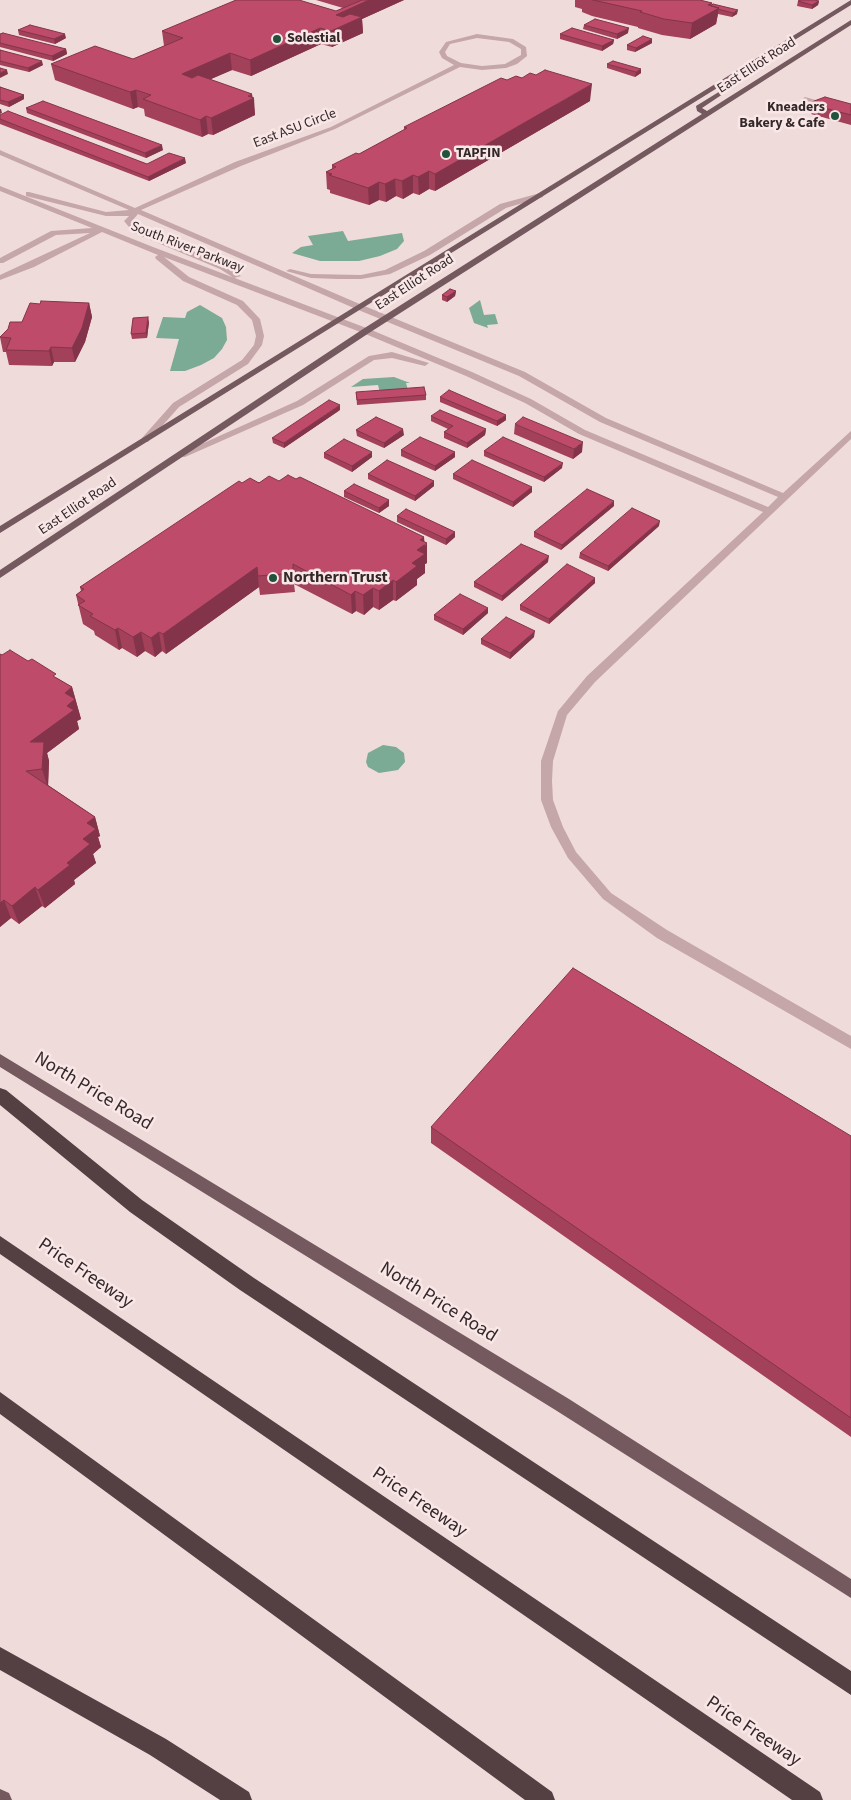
<!DOCTYPE html>
<style>
body{margin:0}
canvas{display:block;background:#efdbda}
</style>
<canvas width="851" height="1800"></canvas>
<script>
const c = document.querySelector('canvas').getContext('2d');
c.lineJoin = 'round';
function paint(path, color) { c.fillStyle = color; c.fill(path, 'evenodd'); }
const toPath = rows => new Path2D(rows.map(r => 'M' + r).join(''));
function trace(path, color, width, dash) { c.strokeStyle = color; c.lineWidth = width; c.lineCap = dash ? 'butt' : 'round'; c.setLineDash(dash || []); c.stroke(path); }
function label(font, color, halo, rows, align = 'center') {
  c.font = font + ' "Source Sans 3",sans-serif'; c.lineWidth = 5; c.setLineDash([]); c.textBaseline = 'middle'; c.strokeStyle = halo; c.fillStyle = color; for (const [text, x, y, turn = 0] of rows) {
    c.save(); c.translate(x, y); c.rotate((+turn || 0) * Math.PI / 180); c.textAlign = isNaN(turn) ? turn : align; if (halo) c.strokeText(text, 0, 0); c.fillText(text, 0, 0); c.restore();
  }
}
const water = toPath([
 [343,231,348,241,402,233,404,241,397,249,380,256,359,261,320,261,292,253,301,247,313,245,308,236],
 [480,300,484,315,495,314,498,324,487,325,488,328,474,323,469,308],
 [200,305,222,318,226,327,227,340,222,349,214,358,201,365,185,371,170,371,179,339,156,338,163,317,185,318,187,312],
 [394,377,410,383,406,383,408,390,380,393,378,385,351,387,363,379],
 [383,745,396,747,404,753,405,762,398,770,379,773,368,767,366,762,368,753]
]);
const minor = toPath([
 [477,34,513,39,526,47,527,56,517,64,506,68,482,70,460,67,335,129,241,166,141,210,362,305,525,372,606,418,783,493,851,431,851,439,595,682,567,715,553,761,552,781,553,800,563,827,576,852,611,893,667,930,851,1036,851,1049,657,938,603,899,568,858,551,827,541,800,541,761,558,711,587,676,763,512,579,434,525,403,466,376,363,333,164,257,189,277,243,301,260,319,264,336,262,345,248,364,179,407,148,442,142,442,142,438,173,403,242,360,254,345,256,336,252,320,237,305,183,281,156,259,155,257,158,255,102,232,34,267,0,280,0,275,90,233,56,235,3,263,0,263,0,258,51,231,92,228,0,191,0,186,153,247,369,329,472,372,531,399,585,430,768,507,778,497,600,422,519,376,356,309,138,214,132,221,140,229,226,265,241,276,234,278,220,269,134,233,124,221,129,216,106,216,26,196,26,192,29,192,106,212,129,210,0,155,0,150,2,151,135,208,235,162,331,127,454,65,442,58,439,52,446,42,477,34],
 [477,38,509,42,521,49,521,55,505,64,482,66,461,63,447,56,445,52,450,44,477,38],
 [805,97,851,110,851,114,803,100,802,99,805,97],
 [540,193,543,193,543,197,506,208,430,255,390,274,361,279,338,279,311,278,286,271,290,269,311,274,361,275,385,270,424,251,500,204,540,193],
 [392,352,429,363,425,366,392,358,374,360,303,405,185,457,179,457,177,455,297,401,369,356,392,352]
]);
const major = toPath([
 [851,0,851,5,0,533,0,526,851,0],
 [851,20,851,25,369,333,0,578,0,570,363,329,702,114,697,111,696,106,722,90,726,90,726,92,702,108,707,111,851,20],
 [0,1054,569,1399,851,1579,851,1598,557,1411,0,1067,0,1054],
 [0,1789,9,1793,12,1800,0,1800,0,1789]
]);
const highway = toPath([
 [0,1088,6,1090,142,1200,254,1278,851,1671,851,1695,240,1290,130,1212,0,1105,0,1088],
 [0,1236,820,1792,823,1800,792,1800,0,1254,0,1236],
 [0,1392,552,1792,555,1800,525,1800,0,1414,0,1392],
 [0,1647,166,1739,249,1792,252,1800,220,1800,150,1755,0,1670,0,1647]
]);
const wall = toPath([
 [316,0,404,0,362,19,363,33,332,47,321,44,251,76,232,70,210,79,253,98,255,115,213,135,208,134,202,137,145,116,144,109,138,107,133,109,55,80,51,64,133,59,164,46,162,31,336,11,343,8],
 [575,0,700,0,737,14,732,17,718,14,716,24,690,39,662,35,638,28,638,27,592,16,582,12,582,9,575,7],
 [798,1,819,1,818,5,812,9,797,6],
 [584,25,628,33,617,39,583,29],
 [18,30,66,38,55,44,19,35],
 [0,34,66,49,67,54,53,61,0,47],
 [560,34,614,40,613,44,602,51,560,39],
 [652,39,652,43,635,52,627,50,627,45],
 [0,50,43,65,29,72,0,65],
 [607,64,641,73,635,77,607,68],
 [0,87,24,95,24,99,9,107,0,104],
 [590,101,435,191,429,189,419,195,413,193,403,199,396,196,386,202,379,200,369,205,330,193,330,190,327,189,326,172,332,169,332,165,359,154,404,130,404,127],
 [814,101,851,104,851,125,811,114],
 [26,108,163,150,146,158,27,113],
 [0,115,147,164,186,163,149,181,0,124],
 [456,291,455,296,447,302,442,300,442,295],
 [89,303,92,317,85,342,75,362,54,362,52,366,9,365,6,352,3,352,0,337,22,322,40,304],
 [149,322,147,338,132,339,131,334],
 [356,392,426,395,426,400,357,405],
 [440,397,506,420,497,426,440,402],
 [340,410,284,448,273,443,272,438],
 [431,416,486,429,485,435,467,448,444,438,444,432,448,429,431,421],
 [515,424,582,452,573,459,514,434],
 [356,430,404,435,384,448,357,436],
 [401,450,455,452,455,457,435,471,401,456],
 [484,451,562,468,544,482,484,456],
 [324,453,372,457,352,472,324,458],
 [368,474,434,481,434,486,415,501,368,479],
 [453,474,532,487,532,492,513,507,453,479],
 [279,481,424,537,427,563,425,564,425,573,417,579,417,585,396,601,393,600,379,610,373,607,364,615,356,611,352,614,294,584,295,592,260,595,259,587,166,654,162,651,155,657,145,651,137,657,122,648,119,650,95,635,94,631,83,624,76,595,81,591,80,587,242,483],
 [344,491,389,500,389,506,379,513,344,497],
 [614,506,561,550,534,537,534,532],
 [397,516,455,532,455,537,446,545,397,522],
 [659,526,608,571,579,558,580,553],
 [548,562,502,601,474,587,474,582],
 [595,578,595,583,549,624,520,610,520,605],
 [488,608,488,613,463,635,434,620,434,615],
 [534,637,510,659,481,644,481,639],
 [0,654,57,678,72,687,81,719,77,721,79,729,47,753,49,761,48,785,95,817,100,836,98,837,101,847,93,854,96,863,74,880,75,884,45,908,42,906,19,924,11,918,0,927],
 [431,1127,851,1136,851,1437,431,1143]
]);
const shadedWall = toPath([
 [369,0,404,0,362,19,363,33,332,47,331,31,336,15],
 [819,1,818,5,812,9,812,5],
 [712,3,710,12,719,8,716,24,690,39,692,23,708,5],
 [738,10,737,14,732,17,733,13],
 [320,28,321,44,251,76,250,60],
 [629,28,628,33,617,39,617,34],
 [65,34,66,38,55,44,54,39],
 [652,39,652,43,635,52,636,48],
 [614,40,613,44,602,51,602,46],
 [66,49,67,54,53,61,52,56],
 [230,53,232,70,184,91,182,74],
 [42,61,43,65,29,72,28,68],
 [641,69,641,73,635,77,636,72],
 [7,70,8,74,0,78,0,73],
 [592,84,590,101,435,191,435,174],
 [136,90,138,107,133,109,130,92],
 [252,94,253,99,254,98,255,115,213,135,211,118],
 [24,95,24,99,9,107,8,102],
 [0,109,1,109,2,113,0,114],
 [206,116,208,134,202,137,200,120],
 [162,145,163,150,146,158,145,153],
 [185,158,186,163,149,181,148,177],
 [429,171,429,189,419,195,418,177],
 [413,175,413,193,403,199,402,181],
 [395,179,396,196,386,202,385,184],
 [379,182,379,200,369,205,368,188],
 [456,291,455,296,447,302,447,297],
 [89,303,92,317,85,342,75,362,72,348],
 [148,317,149,322,147,338,146,333],
 [51,347,54,362,52,366,49,351],
 [340,405,340,410,284,448,284,443],
 [506,415,506,420,497,426,497,421],
 [403,429,404,435,384,448,384,443],
 [486,429,485,435,467,448,467,443],
 [583,442,582,452,573,459,574,449],
 [372,452,372,457,352,472,352,466],
 [455,452,455,457,435,471,435,466],
 [563,463,562,468,544,482,544,477],
 [434,481,434,486,415,501,415,496],
 [532,487,532,492,513,507,513,502],
 [389,500,389,506,379,513,379,508],
 [614,501,614,506,561,550,562,545],
 [660,521,659,526,608,571,608,566],
 [455,532,455,537,446,545,446,539],
 [424,537,424,546,427,543,427,563,425,564,425,573,417,579,417,585,396,601,396,582,412,563,417,550,420,540],
 [549,556,548,562,502,601,502,596],
 [257,567,259,587,166,654,163,634],
 [595,578,595,583,549,624,549,619],
 [393,580,393,600,379,610,379,591],
 [373,588,373,607,364,615,363,595],
 [355,591,356,611,352,614,351,595],
 [488,608,488,613,463,635,463,629],
 [118,628,122,648,119,650,115,630],
 [535,631,534,637,510,659,510,653],
 [141,632,145,651,137,657,133,637],
 [159,632,162,651,155,657,151,638],
 [72,687,81,719,77,721,79,729,47,753,49,761,48,788,42,769,30,742,65,693],
 [95,817,100,836,98,837,101,847,93,854,96,863,74,880,75,884,45,908,38,890,67,863,83,839,87,823],
 [35,887,42,906,19,924,12,906],
 [4,900,11,918,0,927,0,903]
]);
const building = toPath([
 [236,0,299,0,336,11,362,0,369,0,336,15,343,17,350,14,362,17,331,31,320,28,250,60,230,53,182,74,192,78,198,75,252,94,248,96,254,98,211,118,206,116,200,120,143,99,151,95,136,90,130,92,51,64,95,46,133,59,183,38,162,31,236,0],
 [593,0,700,0,712,3,708,5,719,8,692,23,664,19,640,12,642,11,593,0],
 [800,0,814,0,819,1,812,5,798,1,800,0],
 [713,4,738,10,733,13,718,9,719,8,711,6,713,4],
 [595,19,629,28,617,34,584,25,595,19],
 [30,25,65,34,54,39,18,30,30,25],
 [572,28,614,40,602,46,560,34,572,28],
 [3,33,66,49,52,56,0,43,0,34,3,33],
 [643,36,652,39,636,48,627,45,643,36],
 [0,50,42,61,28,68,0,61,0,50],
 [613,61,641,69,636,72,607,64,613,61],
 [0,68,7,70,0,73,0,68],
 [545,70,592,84,435,174,429,171,418,177,413,175,402,181,395,179,385,184,379,182,368,188,329,175,332,174,326,172,336,167,332,165,356,153,359,154,407,128,404,127,501,78,507,80,516,76,522,78,530,73,536,75,545,70],
 [0,87,24,95,8,102,0,100,0,87],
 [825,97,851,104,851,115,813,105,814,101,825,97],
 [43,101,162,145,145,153,26,108,43,101],
 [8,111,147,164,169,153,185,158,148,177,0,119,0,115,8,111],
 [450,289,456,291,447,297,442,295,450,289],
 [41,301,89,303,82,328,72,348,51,347,49,351,6,350,11,338,0,337,8,329,10,322,22,322,30,303,40,304,41,301],
 [148,317,146,333,131,334,133,318,148,317],
 [424,387,426,395,357,400,356,392,424,387],
 [449,390,506,415,497,421,440,397,449,390],
 [329,400,340,405,284,443,272,438,329,400],
 [440,410,486,429,467,443,444,432,453,426,431,416,440,410],
 [376,417,403,429,384,443,356,430,376,417],
 [523,417,583,442,574,449,515,424,523,417],
 [420,437,455,452,435,466,401,450,420,437],
 [503,437,563,463,544,477,484,451,503,437],
 [344,439,372,452,352,466,324,453,344,439],
 [387,460,434,481,415,496,368,474,387,460],
 [472,460,532,487,513,502,453,474,472,460],
 [288,475,296,479,300,477,424,537,420,540,427,543,417,550,425,554,412,563,417,566,396,582,393,580,379,591,373,588,363,595,355,591,351,595,293,564,293,573,258,576,257,567,163,634,159,632,151,638,141,632,133,637,118,628,115,630,90,616,93,614,78,605,85,601,76,595,84,589,80,587,239,481,242,483,250,478,259,483,269,476,279,481,288,475],
 [354,484,389,500,379,508,344,491,354,484],
 [587,489,614,501,562,545,534,532,587,489],
 [632,508,660,521,608,566,580,553,632,508],
 [406,509,455,532,446,539,397,516,406,509],
 [521,544,549,556,502,596,474,582,521,544],
 [567,564,595,578,549,619,520,605,567,564],
 [460,594,488,608,463,629,434,615,460,594],
 [506,617,535,631,510,653,481,639,506,617],
 [10,650,28,661,32,659,56,674,53,676,72,687,65,693,75,699,67,706,74,710,30,742,44,742,42,769,26,771,95,817,87,823,96,829,83,839,90,844,67,863,70,865,38,890,35,887,12,906,4,900,0,903,0,654,2,655,10,650],
 [573,968,851,1136,851,1418,431,1127,573,968]
]);
const markers = [
 [277,39,5,"#20523c"],
 [835,116,5,"#20523c"],
 [446,154,5,"#20523c"],
 [273,578,5,"#20523c"]
];
const farPoinames = [
 ["Solestial",287,39],
 ["Kneaders",825,108,"right"],
 ["Bakery & Cafe",825,124,"right"],
 ["TAPFIN",456,154]
];
const farStreetnames = [
 ["East Elliot Road",757,66,-33],
 ["East ASU Circle",295,129,-21],
 ["South River Parkway",187,248,21],
 ["East Elliot Road",415,283,-33],
 ["East Elliot Road",78,507,-34]
];
const poiNames = [
 ["Northern Trust",283,578]
];
const nearStreetnames = [
 ["North Price Road",93,1092,31],
 ["Price Freeway",85,1274,34],
 ["North Price Road",438,1303,32],
 ["Price Freeway",419,1503,34],
 ["Price Freeway",753,1732,34]
];
paint(water, '#7baa95');
paint(minor, '#c6a7a9');
paint(major, '#74595e');
paint(highway, '#543f43');
paint(wall, '#a3405a');
paint(shadedWall, '#84344a');
paint(building, '#bd4b69');
trace(building, '#84344a', 1);
for (const [x, y, r, color] of markers) { const dot = new Path2D(); dot.arc(x, y, r, 0, 2 * Math.PI); c.fillStyle = color; c.fill(dot); trace(dot, '#f8e7e6', 2); }
label('bold 14px', '#332729', '#f8e7e6', farPoinames, 'left');
label('14px', '#332729', '#f8e7e6', farStreetnames);
label('bold 16px', '#332729', '#f8e7e6', poiNames, 'left');
label('19px', '#332729', '#f8e7e6', nearStreetnames);
</script>
